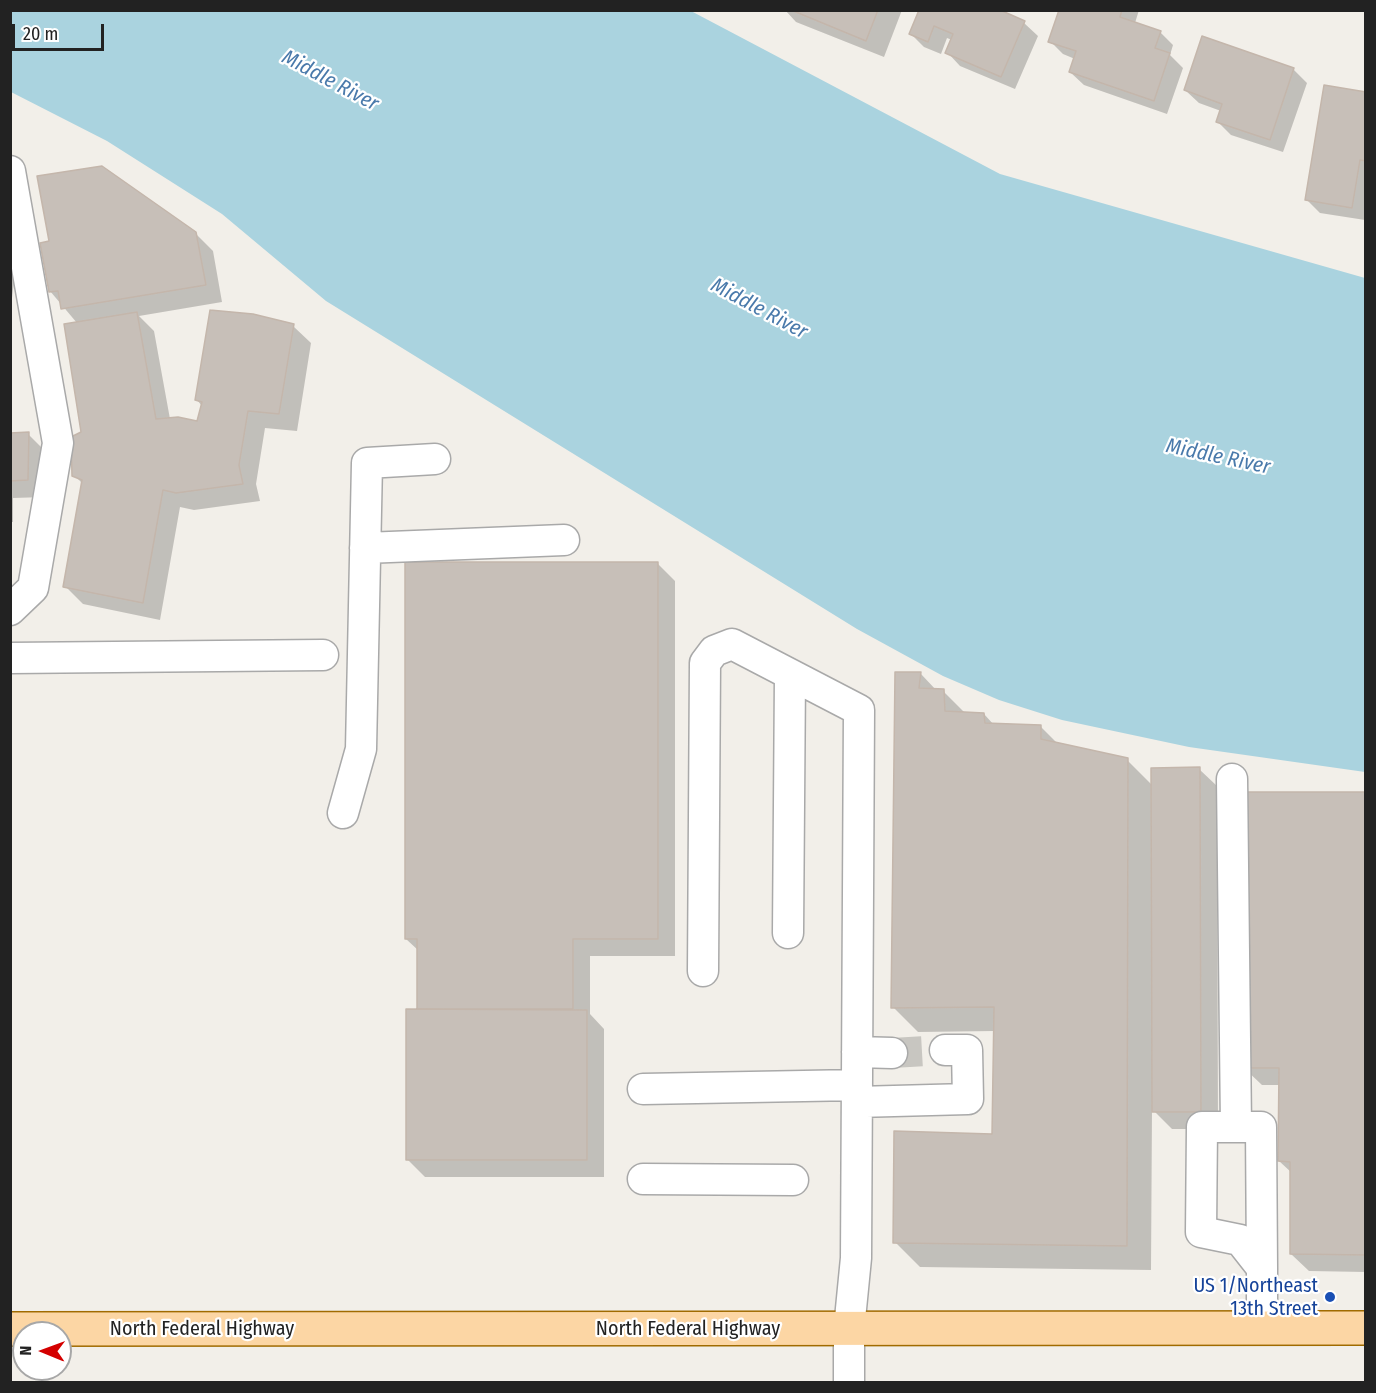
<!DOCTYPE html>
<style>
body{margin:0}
#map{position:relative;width:1376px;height:1393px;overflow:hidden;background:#f2efe9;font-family:"Fira Sans Condensed",sans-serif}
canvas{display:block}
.frame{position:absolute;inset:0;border:12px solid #222;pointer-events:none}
.north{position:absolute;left:12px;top:1321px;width:60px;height:60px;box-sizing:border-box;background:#fff;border:2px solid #a7a7a7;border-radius:50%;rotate:271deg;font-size:16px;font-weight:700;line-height:24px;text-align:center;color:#222}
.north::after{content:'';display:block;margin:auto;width:21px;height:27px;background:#d40000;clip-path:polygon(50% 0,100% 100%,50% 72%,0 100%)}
.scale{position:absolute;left:12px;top:24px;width:92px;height:27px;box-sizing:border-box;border:3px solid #222;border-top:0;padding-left:8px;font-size:18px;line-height:21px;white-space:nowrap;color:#222;-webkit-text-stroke:4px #fff;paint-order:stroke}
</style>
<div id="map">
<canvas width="1376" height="1393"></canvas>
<div class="frame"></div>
<div class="north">N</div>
<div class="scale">20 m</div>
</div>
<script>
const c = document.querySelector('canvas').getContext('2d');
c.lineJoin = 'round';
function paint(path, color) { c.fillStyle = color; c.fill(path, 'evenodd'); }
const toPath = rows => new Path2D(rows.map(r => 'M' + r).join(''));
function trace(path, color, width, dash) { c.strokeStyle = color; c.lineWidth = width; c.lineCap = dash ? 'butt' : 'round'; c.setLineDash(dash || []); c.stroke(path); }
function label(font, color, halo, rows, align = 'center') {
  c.font = font + ' "Fira Sans Condensed",sans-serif'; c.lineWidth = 4.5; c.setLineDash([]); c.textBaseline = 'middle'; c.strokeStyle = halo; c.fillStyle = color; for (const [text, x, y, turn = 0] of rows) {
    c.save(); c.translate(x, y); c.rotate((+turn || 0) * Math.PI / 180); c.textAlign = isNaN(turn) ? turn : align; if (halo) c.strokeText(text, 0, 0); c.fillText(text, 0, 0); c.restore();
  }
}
const water = toPath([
 [10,11,691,11,1000,174,1365,278,1365,772,1189,747,1062,720,999,700,943,676,857,629,326,301,222,214,107,141,11,92]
]);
const shadow = toPath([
 [785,10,902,10,884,57,796,22],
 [921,10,996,10,1024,23,1038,36,1015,89,960,66,947,52,952,40,947,38,941,54,924,47,911,34],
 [1061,10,1139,10,1135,23,1160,32,1173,45,1170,55,1183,68,1167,114,1084,85,1070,72,1075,59,1063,54,1050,41],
 [1203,38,1294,70,1307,83,1283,152,1231,135,1217,121,1221,111,1199,103,1185,90],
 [1366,94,1365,220,1320,213,1307,200],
 [195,233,213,251,222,302,139,316,154,331,170,419,198,422,202,406,197,400,293,326,311,343,297,431,265,428,256,484,260,501,194,510,180,507,160,620,83,604,65,586,82,483,74,475,83,433,77,323,50,291],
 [10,250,17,257,12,298,10,298],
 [28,434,46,452,45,497,13,498,13,522,10,522,10,435],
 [658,564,675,581,675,956,590,956,590,1014,604,1029,604,1177,425,1177,408,1160,419,1011,419,951,406,939],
 [897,674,921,674,937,691,943,691,965,713,984,714,994,725,1040,726,1058,744,1127,760,1152,785,1199,769,1217,786,1218,1129,1172,1129,1152,1109,1151,1270,920,1267,895,1242,994,1136,995,1031,918,1032,893,1007],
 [1366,794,1366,1272,1309,1271,1291,1254,1292,1173,1279,1161,1280,1085,1262,1085,1244,1068]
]);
const building = toPath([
 [791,10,878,10,866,41,791,10],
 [919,10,1000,10,1025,21,1001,77,945,53,953,34,934,26,928,42,909,34,919,10],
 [1059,10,1122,10,1120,17,1161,31,1155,48,1170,53,1154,101,1069,72,1076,51,1048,42,1059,10],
 [1202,36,1294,68,1270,140,1216,122,1222,104,1184,90,1202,36],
 [1324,85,1366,92,1366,161,1360,160,1352,208,1305,200,1324,85],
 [102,166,196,232,206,285,61,309,58,291,49,292,40,243,49,241,37,176,102,166],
 [210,310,253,314,294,324,279,414,248,411,239,465,243,484,176,493,163,490,143,603,63,587,82,480,72,476,71,437,81,432,64,324,137,312,156,419,178,417,197,421,202,402,195,400,210,310],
 [29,432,28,480,10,481,10,433,29,432],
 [405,562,658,562,658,939,573,939,573,1009,417,1009,417,939,405,939,405,562],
 [895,672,921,672,919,688,944,689,945,711,984,713,985,723,1041,725,1041,739,1128,758,1127,1246,893,1243,894,1131,992,1134,994,1007,891,1008,895,672],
 [1200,767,1201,1112,1152,1112,1151,768,1200,767],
 [1244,792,1366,792,1366,1255,1290,1254,1290,1162,1278,1161,1279,1068,1243,1068,1244,792],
 [406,1009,587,1010,587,1160,406,1160,406,1009]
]);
const minorTunnel = toPath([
 [892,1053,945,1050]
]);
const minor = toPath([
 [10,171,58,443,33,588,10,610],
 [365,548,564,540],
 [10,658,323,655],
 [1232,779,1236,1127],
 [343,813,361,749,367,463,435,459],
 [788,933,790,675],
 [703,971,705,663,714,651,732,644,859,710,856,1258,849,1329,849,1382],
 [857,1052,892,1053],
 [643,1089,857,1085],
 [857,1102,968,1099,967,1050,945,1050],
 [643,1179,793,1180],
 [1262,1328,1262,1268,1240,1240,1201,1232,1202,1127,1261,1127,1262,1268]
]);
const major = toPath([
 [10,1329,1366,1328]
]);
const markers = [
 [1330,1297,6,"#1a4fb4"]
];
const transitNames = [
 ["US 1/Northeast",1318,1286],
 ["13th Street",1318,1309]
];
const streetNames = [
 ["North Federal Highway",202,1329],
 ["North Federal Highway",688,1329]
];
const waterNames = [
 ["Middle River",330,81,28],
 ["Middle River",759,309,28],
 ["Middle River",1218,457,12]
];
paint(water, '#aad3df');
paint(shadow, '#0003');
paint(building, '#c7bfb8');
trace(building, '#c4b6ab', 1.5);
trace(minorTunnel, '#c8c6c1', 30, [30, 15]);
trace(minor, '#a9a9a9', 33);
trace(major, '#a06b00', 36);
trace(minor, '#fff', 30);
trace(major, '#fcd6a4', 33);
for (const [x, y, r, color] of markers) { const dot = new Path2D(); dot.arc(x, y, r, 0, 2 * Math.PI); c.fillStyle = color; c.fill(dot); trace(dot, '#fff', 2); }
label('20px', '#164399', '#fff', transitNames, 'right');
label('20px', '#222', '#fff', streetNames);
label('italic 21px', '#4a7aab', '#fff', waterNames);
</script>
